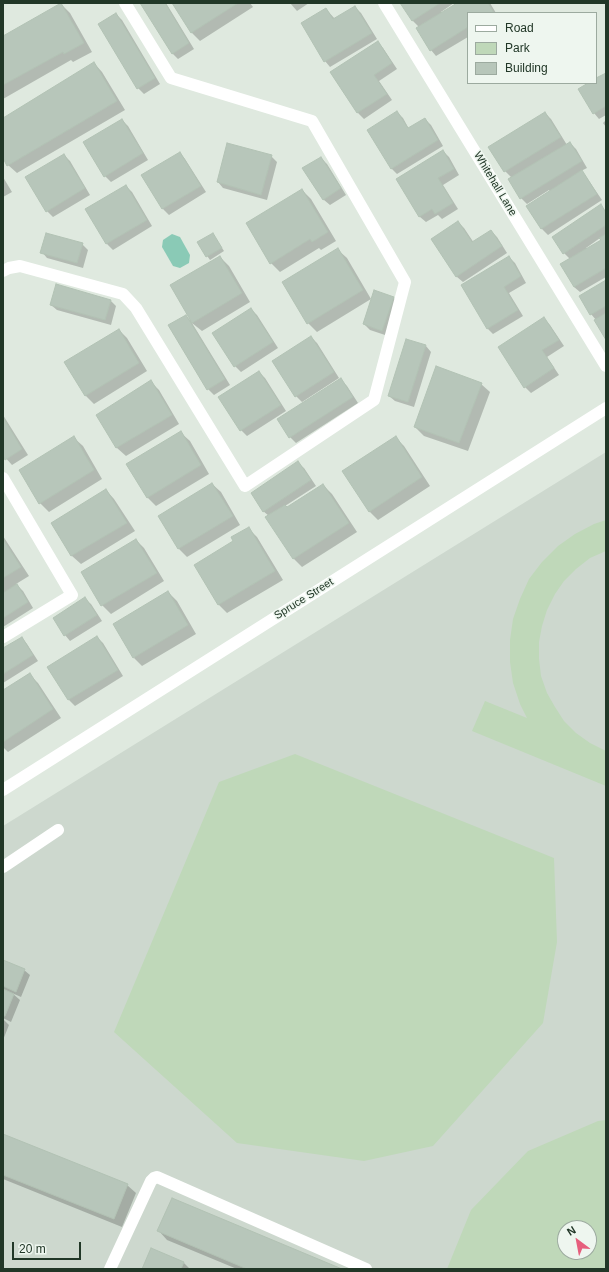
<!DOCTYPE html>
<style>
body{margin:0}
#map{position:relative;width:609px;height:1272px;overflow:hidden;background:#dfe9df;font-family:Arial,sans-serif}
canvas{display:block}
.frame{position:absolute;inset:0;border:4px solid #213727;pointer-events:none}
.legend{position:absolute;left:467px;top:12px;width:130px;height:72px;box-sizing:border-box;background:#eef6ef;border:1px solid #9caa9f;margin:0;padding:5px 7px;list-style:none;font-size:12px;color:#213727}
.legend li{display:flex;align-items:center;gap:8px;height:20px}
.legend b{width:20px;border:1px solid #9caa9f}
.north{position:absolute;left:557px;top:1220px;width:40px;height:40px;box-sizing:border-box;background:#eef6ef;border:1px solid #9caa9f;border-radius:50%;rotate:328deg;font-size:11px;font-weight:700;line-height:16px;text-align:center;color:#213727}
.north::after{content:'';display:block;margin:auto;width:14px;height:18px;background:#e65f7d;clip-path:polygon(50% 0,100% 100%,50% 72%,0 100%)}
.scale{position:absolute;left:12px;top:1242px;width:69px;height:18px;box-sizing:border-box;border:2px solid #213727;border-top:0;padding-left:5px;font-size:12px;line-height:14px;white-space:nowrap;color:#213727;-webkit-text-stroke:3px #eef6ef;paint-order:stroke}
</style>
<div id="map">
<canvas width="609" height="1272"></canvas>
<div class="frame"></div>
<ul class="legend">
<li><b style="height:5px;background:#fff"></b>Road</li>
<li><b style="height:11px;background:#bfd8b9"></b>Park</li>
<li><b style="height:11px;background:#b7c6ba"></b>Building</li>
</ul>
<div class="north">N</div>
<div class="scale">20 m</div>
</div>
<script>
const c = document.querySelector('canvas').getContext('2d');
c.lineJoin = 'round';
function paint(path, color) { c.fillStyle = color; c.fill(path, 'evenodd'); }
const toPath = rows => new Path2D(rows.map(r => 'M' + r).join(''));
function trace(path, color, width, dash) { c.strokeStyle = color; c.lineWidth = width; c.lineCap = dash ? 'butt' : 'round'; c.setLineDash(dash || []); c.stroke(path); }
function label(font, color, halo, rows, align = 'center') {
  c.font = font + ' Arial,sans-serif'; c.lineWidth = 3; c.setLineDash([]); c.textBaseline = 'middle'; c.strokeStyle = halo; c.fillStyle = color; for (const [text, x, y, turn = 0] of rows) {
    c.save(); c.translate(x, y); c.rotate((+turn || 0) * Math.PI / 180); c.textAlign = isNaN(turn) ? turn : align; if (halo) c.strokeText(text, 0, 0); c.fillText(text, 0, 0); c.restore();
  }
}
const built = toPath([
 [606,452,606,1269,3,1269,3,826],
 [565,1228,589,1228,589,1252,565,1252]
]);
const green = toPath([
 [606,520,606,551,590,558,576,569,564,581,555,594,547,610,542,626,539,642,539,659,541,676,547,693,555,707,564,721,576,733,590,743,606,751,606,786,472,731,485,701,527,718,520,704,513,683,510,662,510,640,513,619,520,599,529,579,542,562,558,546,575,534,594,524],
 [295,754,554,858,557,942,543,1023,433,1146,364,1161,237,1143,114,1032,219,782],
 [606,1120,606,1269,447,1269,471,1210,528,1151,598,1121],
 [565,1228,589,1228,589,1252,565,1252]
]);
const water = toPath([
 [172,234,180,237,190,255,189,263,180,268,173,266,162,247,163,240]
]);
const shadow = toPath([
 [141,3,166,3,194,49,178,59,172,53],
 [173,3,250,3,253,7,200,41,192,33],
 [290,3,309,3,297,11],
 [403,3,454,3,441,12,442,13,459,3,490,3,496,13,468,13,468,37,436,56,431,50,419,27,412,20],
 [61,4,70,13,92,52,73,62,71,60,3,99,3,37],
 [355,7,361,13,377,39,330,67,325,61,326,9,335,19],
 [116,14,122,20,160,84,144,94,138,88],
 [377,42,383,48,397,69,379,81,392,100,364,119,358,113,331,73],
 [94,63,102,72,125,110,17,173,8,165,3,156,3,119],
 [606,74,606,115,599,119,594,113,590,83,596,83,596,80],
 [397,112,403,118,409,129,425,119,431,125,443,146,397,174,391,168],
 [545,113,551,119,567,145,570,143,576,149,587,168,581,171,587,178,602,200,548,235,542,229,528,206,550,192,549,190,527,204,521,198,512,178,505,171],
 [122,120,128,126,148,160,111,182,105,176],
 [606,120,606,127,603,123],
 [443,151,449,157,459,175,443,185,458,209,442,219,438,215,426,222,420,217,397,179],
 [180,153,185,159,206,192,169,215,163,209,142,175],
 [64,155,70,161,90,195,53,217,47,211],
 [271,156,277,162,267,200,223,188,218,182],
 [321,158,327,164,346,195,330,205,324,200,304,168],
 [3,177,12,192,3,197],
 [126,186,132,192,152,226,113,250,107,244,86,210],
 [302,190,311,199,336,241,321,250,319,248,280,272,271,263],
 [600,206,606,211,606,277,580,292,574,287,570,259,564,253],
 [600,238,602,241,586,250,586,248],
 [458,222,464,228,474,243,491,231,497,237,507,253,463,282,457,277,432,240],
 [215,237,224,251,210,260,198,243],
 [82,244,88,250,83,268,47,258,42,252],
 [338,250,347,258,371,299,317,332,308,323,284,282],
 [220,257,229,266,250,302,202,331,192,323,230,385,214,395,208,389,169,326,186,316,192,322],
 [509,257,515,263,526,283,509,293,523,316,493,334,487,328],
 [606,281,606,338,596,320,591,314],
 [394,298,399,304,388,336,370,330,364,324],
 [110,300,116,306,111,325,57,310,51,305],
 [251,309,257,315,278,348,241,372,235,366],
 [544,319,550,325,564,346,547,357,559,375,531,393,525,387],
 [119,330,127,338,147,371,94,404,85,395],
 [311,337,317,343,339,378,302,402,296,396,273,362],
 [426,346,431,352,414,407,395,401,389,396],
 [259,372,265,378,286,411,247,436,241,430],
 [341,380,347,386,358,403,296,443,290,437,279,420],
 [151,382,159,390,179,424,126,456,117,448,98,415],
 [481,384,490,392,468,451,424,436,415,427],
 [3,415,28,455,12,465,3,455],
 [181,433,190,441,209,474,156,506,147,497],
 [74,438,83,446,102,479,49,512,40,503],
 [396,438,404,446,430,486,378,520,369,511],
 [298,463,304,468,316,486,285,506,287,508,323,485,332,494,357,532,302,567,294,559,267,517,269,516,263,511],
 [212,484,221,492,240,525,187,557,179,549,159,517],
 [106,490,114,499,135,531,81,564,72,556,52,523],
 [248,528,257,537,283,580,227,613,219,605,195,565,235,542],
 [3,536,29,576,16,584,23,591,33,608,3,627],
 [136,540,144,548,164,581,111,614,102,605,82,573],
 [168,592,177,601,196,634,142,666,134,658],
 [85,599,91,604,102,621,70,641,65,635],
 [97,637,103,643,123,676,75,706,69,700,49,667],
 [22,638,27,644,38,661,3,683,3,650],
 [29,674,38,683,61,718,8,752,3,747,3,691],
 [3,961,24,970,30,975,21,997,12,993,20,1000,11,1022,3,1018],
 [3,1019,9,1025,3,1040],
 [3,1135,127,1185,136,1193,122,1227,3,1179],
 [159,1231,340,1269,237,1269,167,1240],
 [183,1262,190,1269,144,1269]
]);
const building = toPath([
 [61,3,84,43,64,54,63,52,3,85,3,36,61,3],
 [140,3,165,3,189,43,172,54,140,3],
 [172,3,238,3,191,33,172,3],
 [400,3,440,3,412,21,400,3],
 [457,3,488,3,494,13,468,13,468,27,430,51,416,28,457,3],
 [355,6,372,33,324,62,301,23,326,8,333,19,355,6],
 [116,13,155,78,137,89,98,24,116,13],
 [378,41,392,63,374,75,387,94,357,113,330,72,378,41],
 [94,62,117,101,7,166,3,158,3,118,94,62],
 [606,73,606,106,593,114,578,89,588,83,596,83,596,78,606,73],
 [397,111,408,128,425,118,438,140,391,169,367,130,397,111],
 [545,112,561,137,504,172,488,147,545,112],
 [122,119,143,153,104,177,83,142,122,119],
 [570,142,582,161,520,199,508,179,570,142],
 [227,143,272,155,261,195,217,182,227,143],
 [443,150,454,169,438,178,453,203,435,214,432,209,419,217,396,179,443,150],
 [180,152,201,186,162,209,141,175,180,152],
 [64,154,85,188,46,212,25,177,64,154],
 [321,157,341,188,323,200,302,168,321,157],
 [582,170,597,194,541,229,526,206,582,170],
 [126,185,147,220,106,244,85,209,126,185],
 [302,189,328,232,312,242,310,239,270,264,246,223,302,189],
 [601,204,606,213,606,225,563,254,552,237,601,204],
 [458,221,472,242,491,230,502,246,456,277,431,239,458,221],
 [46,233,83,243,77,263,40,253,46,233],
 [213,233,222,248,206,257,197,242,213,233],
 [606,234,606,268,574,287,560,264,601,240,599,238,606,234],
 [338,248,363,290,307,324,282,282,338,248],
 [220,256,242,293,192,323,170,285,220,256],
 [509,256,521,276,504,287,518,310,487,329,461,285,509,256],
 [606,280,606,306,590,315,579,296,606,280],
 [56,284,111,300,105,320,50,305,56,284],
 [374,290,394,297,382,331,363,324,374,290],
 [251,308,273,342,234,367,212,333,251,308],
 [606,313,606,340,594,320,606,313],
 [186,315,225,379,207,390,168,325,186,315],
 [544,317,559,340,542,350,554,368,524,388,498,347,544,317],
 [119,329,139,363,85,396,64,362,119,329],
 [311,336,334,372,295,397,272,361,311,336],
 [406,339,426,345,408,402,388,396,406,339],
 [436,366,482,383,459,443,414,427,436,366],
 [259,371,281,405,240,431,218,397,259,371],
 [341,378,353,397,289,438,277,419,341,378],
 [151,380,172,415,116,448,96,415,151,380],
 [3,417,22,449,5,460,3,456,3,417],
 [181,431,201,465,147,498,126,464,181,431],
 [74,436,94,470,39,504,19,470,74,436],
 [396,436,422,477,369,512,342,471,396,436],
 [298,461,311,480,263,512,251,493,298,461],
 [212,483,233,516,178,549,158,516,212,483],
 [323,484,349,523,293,559,265,517,285,505,287,507,323,484],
 [106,489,127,523,71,556,51,523,106,489],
 [249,527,275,571,218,605,194,565,233,541,231,537,249,527],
 [3,539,21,567,3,578,3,539],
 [136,539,157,573,101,606,81,572,136,539],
 [17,584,28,602,3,618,3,593,17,584],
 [168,591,188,625,133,658,113,624,168,591],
 [85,597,97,615,64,636,53,618,85,597],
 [97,636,118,670,68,700,47,667,97,636],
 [22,637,33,655,3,674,3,648,22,637],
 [30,673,53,709,3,742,3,690,30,673],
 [3,960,25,969,16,992,3,986,3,960],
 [3,989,14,994,5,1016,3,1016,3,989],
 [3,1134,128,1184,114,1219,3,1175,3,1134],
 [172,1198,342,1269,247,1269,157,1231,172,1198],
 [151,1248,184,1262,181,1269,142,1269,151,1248]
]);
const lane = toPath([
 [3,867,58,830],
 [110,1269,151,1181,154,1178,157,1177,366,1269]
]);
const street = toPath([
 [384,3,606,366],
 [3,271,9,268,20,266,123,294,136,308,245,486,374,400,405,282,312,121,171,78,125,3],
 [3,478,72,595,3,637],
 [3,790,606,408]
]);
const streetNames = [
 ["Whitehall Lane",495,184,59],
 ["Spruce Street",304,599,-32]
];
paint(built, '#cdd8ce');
paint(green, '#bfd8b9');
paint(water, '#8acab6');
paint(shadow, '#0003');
paint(building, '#b7c6ba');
trace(building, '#b2c2b4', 1);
trace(lane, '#fff', 12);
trace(street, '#fff', 12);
label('11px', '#213727', '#eef6ef', streetNames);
</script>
